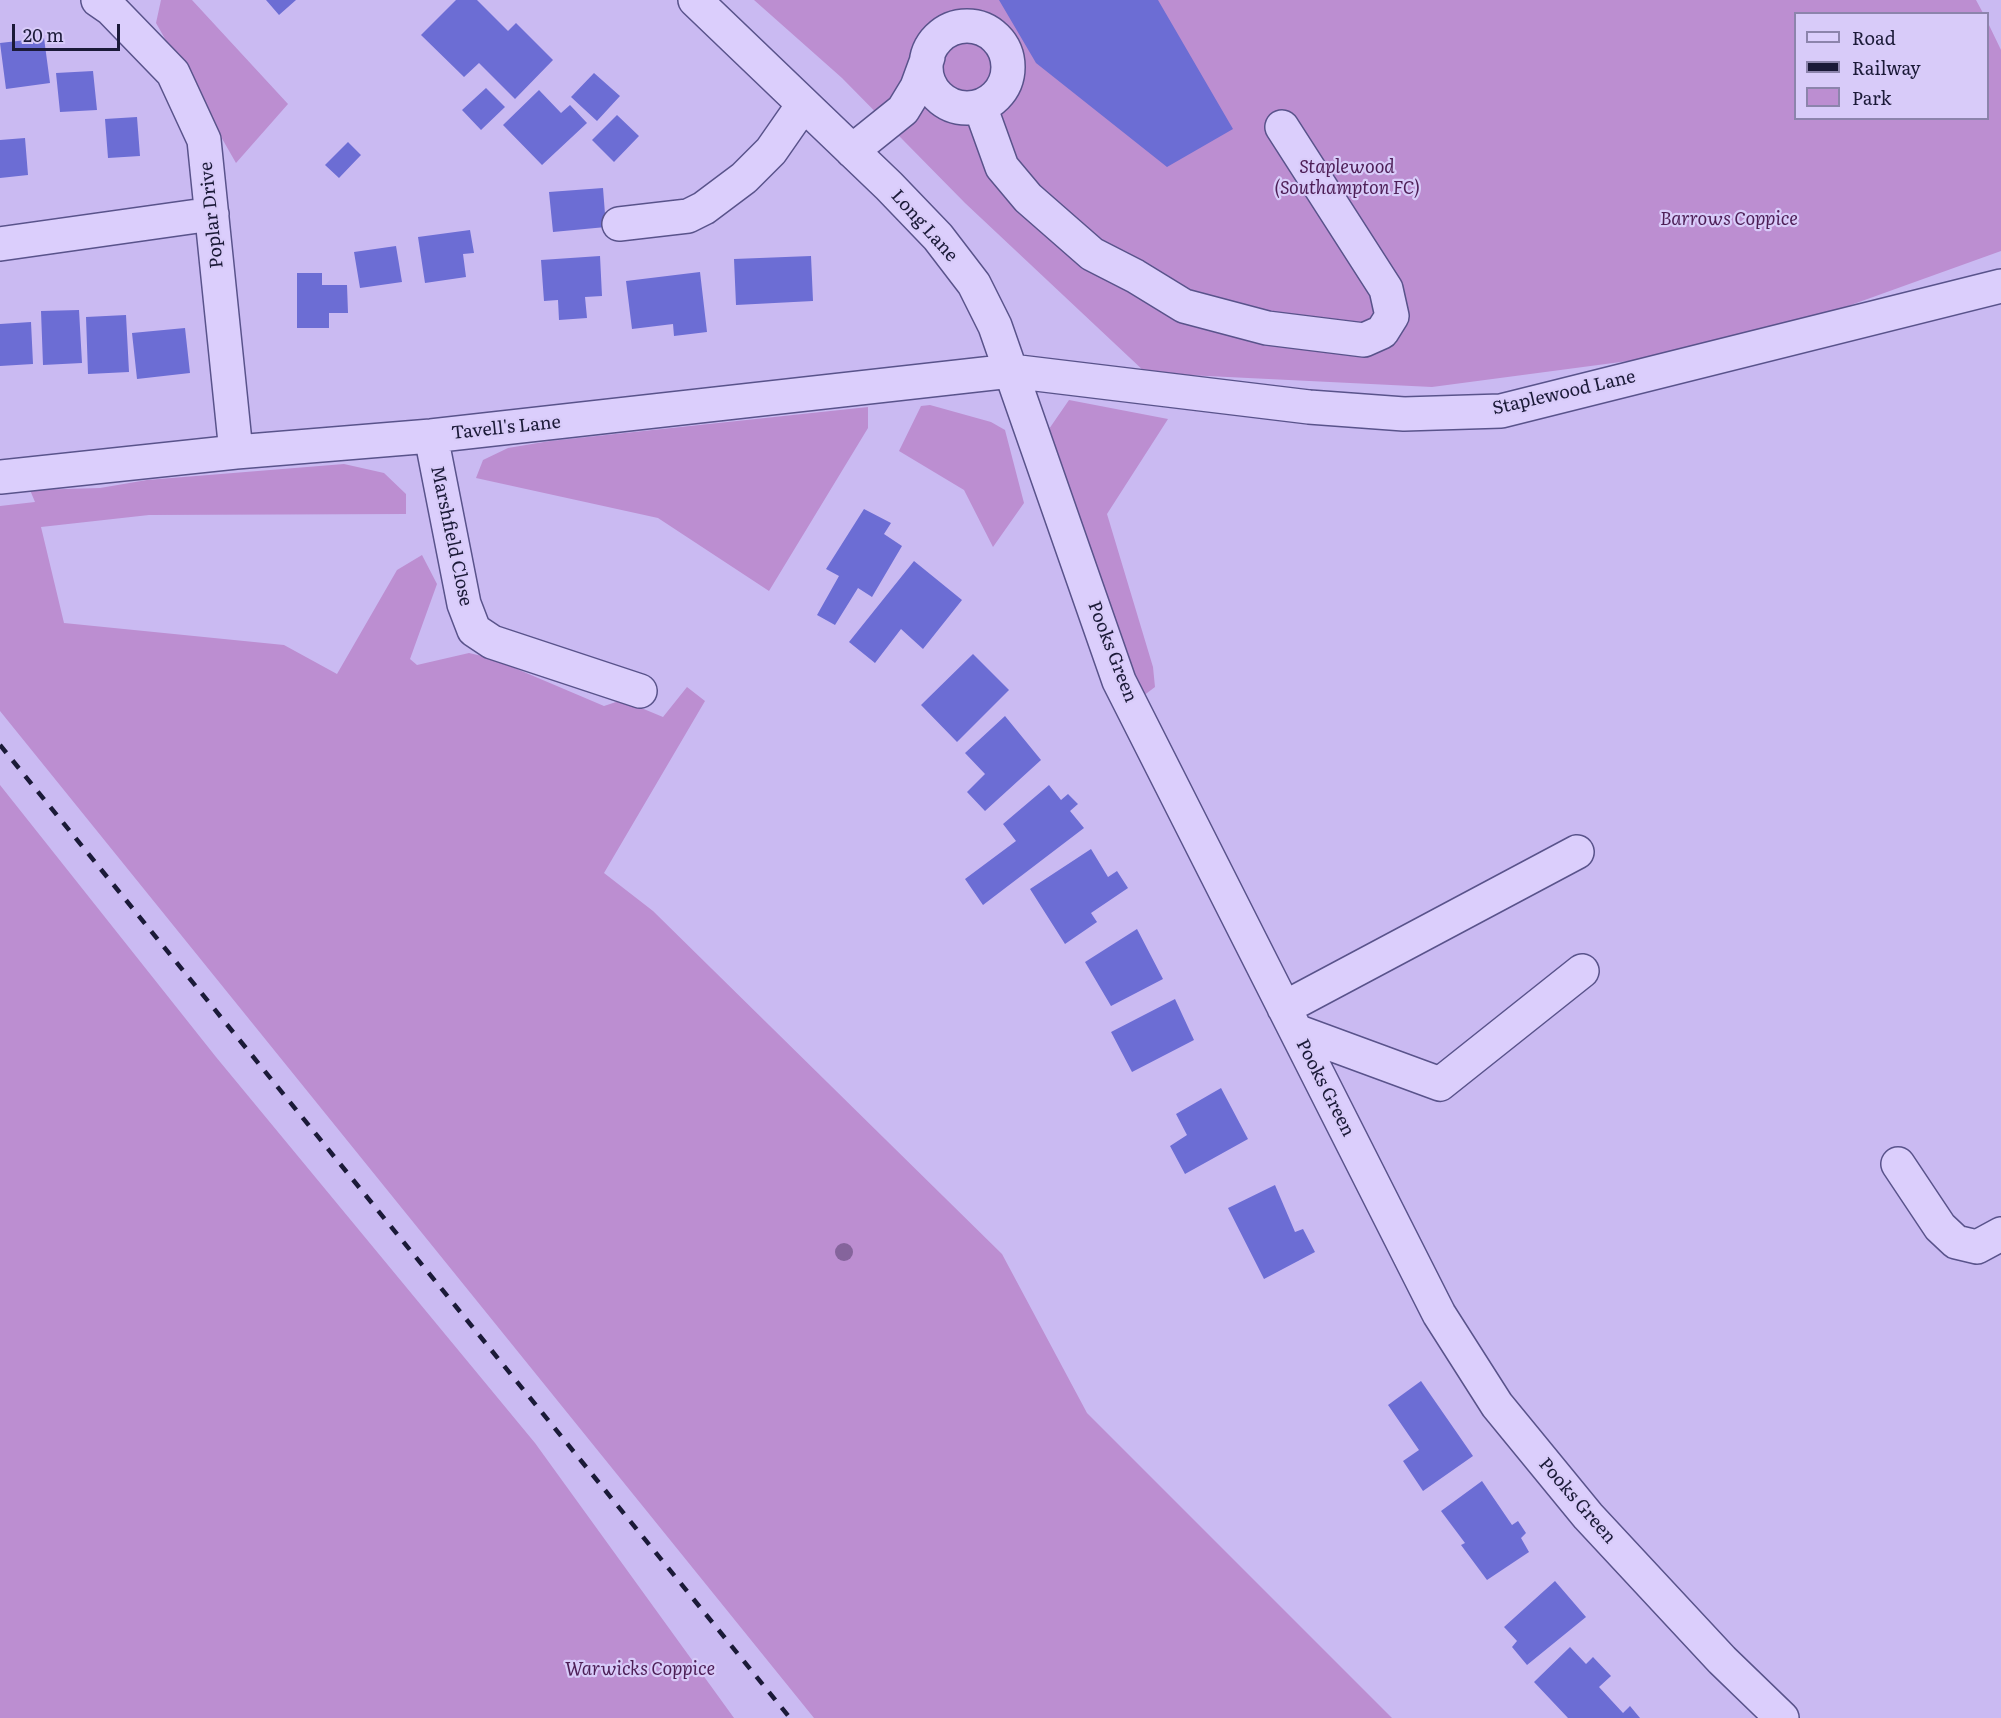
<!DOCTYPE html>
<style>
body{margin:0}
#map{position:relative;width:2001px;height:1718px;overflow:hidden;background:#cabaf2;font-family:Literata,serif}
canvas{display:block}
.legend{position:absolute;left:1794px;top:12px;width:195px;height:108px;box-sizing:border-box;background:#d8cbf9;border:2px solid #8c84ac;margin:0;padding:8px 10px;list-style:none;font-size:18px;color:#1b1a38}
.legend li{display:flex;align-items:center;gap:12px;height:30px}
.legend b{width:30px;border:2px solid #8c84ac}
.scale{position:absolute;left:12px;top:24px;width:108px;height:27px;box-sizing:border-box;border:3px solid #1b1a38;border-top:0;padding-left:8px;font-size:18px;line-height:21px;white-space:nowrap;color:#1b1a38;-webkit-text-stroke:4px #d8cbf9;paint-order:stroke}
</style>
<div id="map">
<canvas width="2001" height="1718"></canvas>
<ul class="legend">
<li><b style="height:8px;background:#dbcefc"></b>Road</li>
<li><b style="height:8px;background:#1b1a38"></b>Railway</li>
<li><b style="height:16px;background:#bc8ed1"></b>Park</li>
</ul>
<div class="scale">20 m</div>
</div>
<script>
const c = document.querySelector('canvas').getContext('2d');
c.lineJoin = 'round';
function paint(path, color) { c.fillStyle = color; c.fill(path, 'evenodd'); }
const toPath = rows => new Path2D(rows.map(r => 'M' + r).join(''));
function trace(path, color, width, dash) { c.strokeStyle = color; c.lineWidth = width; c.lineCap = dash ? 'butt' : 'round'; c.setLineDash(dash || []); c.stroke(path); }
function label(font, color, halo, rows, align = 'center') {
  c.font = font + ' Literata,serif'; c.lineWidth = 4.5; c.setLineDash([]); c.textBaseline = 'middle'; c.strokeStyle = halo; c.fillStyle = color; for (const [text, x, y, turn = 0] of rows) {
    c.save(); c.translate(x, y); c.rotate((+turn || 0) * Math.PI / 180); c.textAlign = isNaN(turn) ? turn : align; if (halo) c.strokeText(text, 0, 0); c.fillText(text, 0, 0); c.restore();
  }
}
const green = toPath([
 [161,0,192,0,288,104,236,163,156,23],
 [754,0,1976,0,1983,13,1796,14,1796,118,1988,118,1988,23,2001,50,2001,251,1734,347,1432,387,1146,373,965,203,842,78],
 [1069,400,1168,419,1107,514,1153,667,1155,687,1143,696,1054,469,1049,429],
 [930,405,991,422,1005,430,1024,503,993,547,964,490,899,451,921,406],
 [868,407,868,428,769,591,658,518,476,478,483,460,508,448,550,441],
 [344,464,384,473,406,494,406,514,149,515,41,527,64,623,284,645,337,674,397,570,422,555,437,584,410,659,417,665,469,653,491,658,604,706,622,700,663,717,687,687,705,701,604,873,653,911,1002,1254,1087,1413,1392,1718,814,1718,0,711,0,506,35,502,30,490,100,488,147,480],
 [0,785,216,1057,535,1443,734,1718,0,1718]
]);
const building = toPath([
 [266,0,296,0,279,15],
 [456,0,477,0,508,31,516,23,553,60,515,99,479,63,464,77,421,35],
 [999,0,1158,0,1233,129,1167,167,1036,63],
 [44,38,50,83,6,89,0,43],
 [93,71,97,110,60,112,56,73],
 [594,73,620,96,597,121,571,97],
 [486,88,505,107,481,130,462,110],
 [539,90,561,113,570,105,587,123,542,165,503,125],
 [617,115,639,136,614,162,592,140],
 [137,117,140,156,108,158,105,119],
 [25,138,28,175,0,178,0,140],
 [348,142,361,155,339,178,325,165],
 [603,188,606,227,553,232,549,192],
 [470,230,474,253,463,254,466,277,425,283,418,237],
 [396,246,402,282,360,288,354,252],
 [600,256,602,296,585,297,587,318,559,320,558,300,544,301,541,260],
 [811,256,813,301,736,305,734,259],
 [700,272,707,332,674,336,673,324,632,329,626,281],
 [297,273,322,273,322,285,347,285,348,313,329,313,329,328,297,328],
 [79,310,82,363,43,365,41,311],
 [126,315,129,372,88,374,86,317],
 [31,322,33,364,0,366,0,324],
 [185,328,190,373,137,379,132,333],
 [864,509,891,523,884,534,902,546,872,597,858,588,835,625,817,615,839,576,826,569],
 [914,561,962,600,923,649,901,629,875,663,849,642],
 [973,654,1009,690,957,742,921,705],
 [1005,716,1041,760,985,811,967,792,985,774,965,753],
 [1049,785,1061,800,1068,794,1078,804,1070,811,1084,828,983,905,965,879,1016,841,1003,824],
 [1091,849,1108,877,1117,871,1128,888,1091,913,1097,922,1065,944,1030,889],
 [1137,929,1163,979,1111,1006,1085,962],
 [1175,999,1194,1040,1132,1072,1111,1032],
 [1221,1088,1248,1139,1185,1174,1170,1146,1187,1135,1176,1114],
 [1275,1185,1295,1232,1303,1229,1315,1252,1264,1279,1228,1208],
 [1421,1381,1473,1456,1423,1491,1403,1461,1419,1450,1388,1405],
 [1482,1481,1512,1525,1518,1521,1526,1533,1521,1538,1529,1552,1487,1580,1461,1545,1465,1543,1441,1511],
 [1555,1581,1586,1617,1527,1665,1512,1647,1517,1641,1504,1627],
 [1570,1647,1586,1664,1593,1657,1611,1676,1599,1687,1623,1713,1630,1706,1640,1718,1568,1718,1534,1682]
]);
const minor = toPath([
 [98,0,111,9,173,73,204,140,236,452],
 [695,0,889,186,938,237,974,284,995,326,1119,681,1439,1314,1497,1405,1588,1516,1722,1660,1782,1718],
 '926 67a41 41 0 1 1 82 0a41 41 0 1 1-82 0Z',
 [980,106,1002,167,1028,198,1092,254,1135,276,1184,306,1267,328,1364,340,1382,332,1392,316,1386,289,1282,127],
 [852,151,903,110,917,87,928,57],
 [619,224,688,216,704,208,744,178,771,151,803,105],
 [0,244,212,214],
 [431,436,464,604,474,630,492,642,640,691],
 [0,477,236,452,431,436,1011,371,1309,407,1404,414,1501,411,2001,286],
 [1284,1008,1577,852],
 [1296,1031,1440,1084,1582,971],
 [1898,1164,1940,1227,1956,1242,1977,1247,2001,1234]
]);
const rail = toPath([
 [0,745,790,1718]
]);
const trees = [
 [844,1252]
];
const parkNames = [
 ["Staplewood",1347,168],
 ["(Southampton FC)",1347,189],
 ["Barrows Coppice",1729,220],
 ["Warwicks Coppice",640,1670]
];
const streetNames = [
 ["Poplar Drive",212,215,-96],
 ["Long Lane",924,226,48],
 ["Staplewood Lane",1564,393,-13],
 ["Tavell's Lane",506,428,-6],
 ["Marshfield Close",451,536,78],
 ["Pooks Green",1112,652,69],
 ["Pooks Green",1325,1088,63],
 ["Pooks Green",1577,1501,49]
];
paint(green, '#bc8ed1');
paint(building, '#6c6dd4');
trace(minor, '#59538b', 36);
trace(minor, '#dbcefc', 33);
trace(rail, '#1b1a38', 4.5, [10, 10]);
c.fillStyle = '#85649c';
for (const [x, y] of trees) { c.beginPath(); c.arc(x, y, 9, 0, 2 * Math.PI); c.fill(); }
label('italic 18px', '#4d1e56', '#d8cbf9', parkNames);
label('18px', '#1b1a38', '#d8cbf9', streetNames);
</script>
